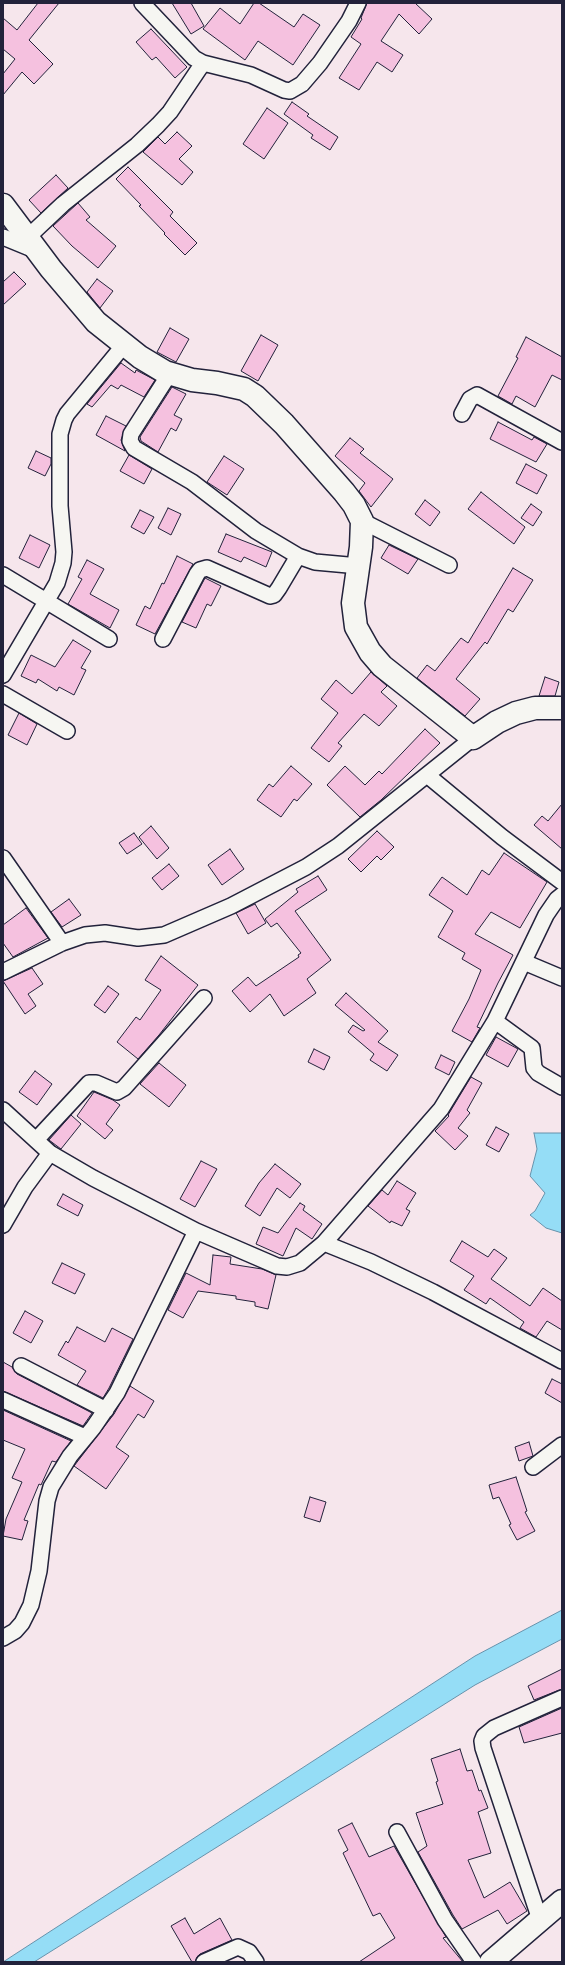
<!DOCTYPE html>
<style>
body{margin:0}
#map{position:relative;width:565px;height:1965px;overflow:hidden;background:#f6e6ec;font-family:"Balsamiq Sans",sans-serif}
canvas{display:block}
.frame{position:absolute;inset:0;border:4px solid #22223b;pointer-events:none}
</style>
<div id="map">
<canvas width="565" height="1965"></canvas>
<div class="frame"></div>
</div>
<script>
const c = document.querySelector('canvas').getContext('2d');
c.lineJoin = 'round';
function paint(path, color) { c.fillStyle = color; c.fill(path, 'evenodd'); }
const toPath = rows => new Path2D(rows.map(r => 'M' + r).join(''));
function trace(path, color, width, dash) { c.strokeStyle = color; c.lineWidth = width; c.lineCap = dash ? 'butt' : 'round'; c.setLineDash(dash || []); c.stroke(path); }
const water = toPath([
 [534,1133,562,1133,562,1233,546,1228,530,1215,535,1211,545,1193,530,1176,537,1149,534,1133],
 [562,1610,562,1639,475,1685,34,1962,3,1962,475,1656,562,1610]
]);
const building = toPath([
 [38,3,59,3,29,40,53,64,34,84,22,72,3,95,3,74,15,59,3,49,3,18,17,30,38,3],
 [172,3,191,3,204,26,191,34,172,3],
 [254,3,259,3,294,27,303,14,320,25,293,65,258,41,245,60,203,29,220,8,240,24,254,3],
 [367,3,415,3,432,19,419,34,399,14,381,41,403,55,392,72,377,62,359,90,339,78,361,44,351,37,362,19,361,18,367,3],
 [151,29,187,67,175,78,156,57,152,60,136,42,151,29],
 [292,102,309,114,307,116,338,137,330,150,311,138,313,135,284,114,292,102],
 [267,108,288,123,264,159,243,144,267,108],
 [177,132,192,146,179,159,193,172,182,185,143,152,158,137,165,144,177,132],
 [128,167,173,212,170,216,197,243,185,255,164,234,165,233,139,206,141,205,116,179,128,167],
 [56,175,68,188,41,213,29,200,56,175],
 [78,203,90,217,86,220,116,246,98,268,72,246,53,226,78,203],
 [14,272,26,284,3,305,3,282,14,272],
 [97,279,113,291,100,308,87,292,97,279],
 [170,328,189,339,176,362,157,352,170,328],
 [261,335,278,345,258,381,241,371,261,335],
 [526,337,562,357,562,380,552,375,535,407,516,396,512,404,498,396,518,358,516,357,526,337],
 [121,363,135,373,136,370,155,380,144,397,121,385,118,389,111,385,92,407,87,404,121,363],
 [172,387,186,394,174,415,182,419,176,431,171,428,158,452,141,441,140,437,172,387],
 [106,416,126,426,121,440,125,451,96,435,106,416],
 [498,422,532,440,534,437,547,444,536,462,490,439,498,422],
 [350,438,364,449,360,453,393,479,371,507,359,491,365,483,335,456,350,438],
 [36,451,51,458,51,464,45,476,28,468,36,451],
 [129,455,152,469,144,484,120,471,129,455],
 [224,456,244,469,227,495,207,482,224,456],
 [526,464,547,475,537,494,516,483,526,464],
 [481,492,525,527,514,544,468,509,481,492],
 [425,500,440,512,430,526,415,514,425,500],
 [531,504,542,512,533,526,521,518,531,504],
 [168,508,181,514,171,535,158,528,168,508],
 [140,510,154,517,144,534,131,527,140,510],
 [226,534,272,552,266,567,244,557,241,562,218,552,226,534],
 [30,535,50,545,39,568,19,558,30,535],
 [389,545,418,559,408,574,381,558,389,545],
 [177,556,193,564,155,634,136,625,145,606,150,609,162,583,164,584,177,556],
 [87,560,104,569,90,594,119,610,110,628,68,604,82,579,78,577,87,560],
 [513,568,533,580,513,612,508,609,487,644,485,642,456,679,480,699,465,716,417,678,427,665,435,671,461,638,468,643,513,568],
 [205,578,221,586,211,606,207,604,196,628,182,622,205,578],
 [73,640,91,651,81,668,86,670,74,695,59,687,57,691,38,679,36,683,21,676,31,655,55,667,73,640],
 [371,672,387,686,381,692,397,706,379,726,364,714,338,743,342,746,329,762,311,748,338,713,321,699,336,680,352,694,371,672],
 [545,677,559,682,555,696,539,696,545,677],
 [19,713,37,724,27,745,8,735,19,713],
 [425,729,440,743,381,800,360,817,327,785,345,766,365,785,379,771,382,774,425,729],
 [291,766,312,784,297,801,294,799,281,817,257,800,269,784,273,787,291,766],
 [562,804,562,849,534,825,542,816,548,821,562,804],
 [151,826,169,848,157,859,139,837,151,826],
 [377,831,394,847,381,860,377,856,361,872,348,859,377,831],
 [134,833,142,844,127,854,119,843,134,833],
 [230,849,244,869,222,885,208,865,230,849],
 [504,853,547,882,520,928,491,912,475,934,513,955,498,983,477,1027,480,1028,472,1042,452,1031,469,999,481,970,462,959,465,953,438,937,453,911,429,895,442,877,467,895,482,870,489,875,504,853],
 [169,864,179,876,162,890,152,878,169,864],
 [318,876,327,890,295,911,331,960,307,979,316,993,284,1016,270,994,250,1012,232,991,248,977,256,986,299,957,298,955,301,953,277,923,271,927,265,919,298,892,296,889,318,876],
 [69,899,81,915,62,927,51,912,69,899],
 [255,904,266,923,248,934,236,913,255,904],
 [26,908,48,938,13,957,3,943,3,925,26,908],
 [161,956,198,985,159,1035,138,1059,117,1042,136,1017,140,1020,161,990,145,980,161,956],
 [32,968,43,984,28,994,36,1006,25,1014,3,981,32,968],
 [108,986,119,994,105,1013,94,1005,108,986],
 [346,993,388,1031,378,1042,398,1055,387,1071,370,1060,374,1054,348,1032,353,1025,363,1031,365,1030,335,1005,346,993],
 [496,1037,518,1049,508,1067,486,1055,496,1037],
 [314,1049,330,1057,324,1070,308,1062,314,1049],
 [441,1055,455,1062,449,1075,435,1068,441,1055],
 [159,1063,186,1085,169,1107,140,1084,159,1063],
 [35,1071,52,1084,37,1105,19,1092,35,1071],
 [471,1077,482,1083,467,1110,470,1113,458,1128,468,1136,455,1150,435,1131,449,1116,448,1115,471,1077],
 [94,1092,113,1100,120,1105,106,1124,113,1130,105,1139,77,1116,94,1092],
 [71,1115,81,1124,61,1149,49,1140,71,1115],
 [496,1127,509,1134,499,1152,486,1145,496,1127],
 [201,1161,217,1169,195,1207,180,1199,201,1161],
 [275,1164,301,1184,290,1198,277,1188,260,1216,245,1206,259,1183,275,1164],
 [397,1181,416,1193,406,1209,410,1211,402,1226,391,1221,390,1223,368,1206,382,1190,388,1195,397,1181],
 [63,1194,83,1205,78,1216,57,1205,63,1194],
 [300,1203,305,1206,303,1210,322,1224,312,1239,296,1228,283,1256,256,1244,263,1227,278,1233,300,1203],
 [462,1241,488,1257,494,1249,507,1258,491,1279,530,1306,543,1288,562,1301,562,1330,547,1321,536,1337,520,1328,524,1322,490,1298,486,1304,464,1290,474,1276,450,1261,462,1241],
 [213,1255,231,1257,230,1264,262,1269,276,1275,268,1309,255,1306,255,1302,236,1299,236,1296,198,1291,183,1318,168,1310,186,1273,210,1285,213,1255],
 [62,1263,85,1274,75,1294,52,1283,62,1263],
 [25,1311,43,1321,31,1343,13,1333,25,1311],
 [77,1327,105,1342,112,1328,133,1339,109,1388,103,1398,77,1385,86,1371,58,1355,66,1341,68,1343,77,1327],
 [3,1362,12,1367,17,1374,92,1413,83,1426,3,1391,3,1362],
 [552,1379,562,1384,562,1403,545,1393,552,1379],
 [130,1386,154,1401,144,1418,138,1414,116,1447,129,1456,106,1489,74,1466,114,1414,130,1386],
 [3,1410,71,1441,56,1462,52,1461,41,1485,39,1484,24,1520,28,1521,22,1540,3,1536,6,1519,22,1482,12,1478,25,1449,3,1440,3,1410],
 [529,1442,533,1456,519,1461,515,1447,529,1442],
 [516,1477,527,1511,525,1512,535,1531,517,1540,509,1525,511,1524,499,1497,493,1499,489,1485,516,1477],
 [310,1497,326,1502,320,1522,304,1517,310,1497],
 [562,1669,562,1689,534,1700,528,1686,562,1669],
 [562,1708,562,1733,524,1743,519,1727,562,1708],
 [460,1749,467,1771,472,1770,479,1791,481,1790,488,1808,478,1812,491,1853,468,1860,484,1898,510,1882,527,1911,507,1924,498,1910,462,1929,453,1915,418,1852,427,1846,416,1813,443,1804,436,1782,438,1781,431,1759,460,1749],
 [352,1823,369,1857,394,1846,446,1937,443,1938,463,1962,359,1962,395,1938,380,1913,373,1916,343,1853,348,1850,338,1830,352,1823],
 [185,1918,194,1934,220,1918,232,1940,200,1954,197,1957,195,1962,192,1962,171,1926,185,1918]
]);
const street = toPath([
 [142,3,194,58,203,63,251,75,284,90,290,91,302,84,320,63,349,21,358,3],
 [3,237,37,251],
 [28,237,63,204,137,145,158,125,170,112,203,63],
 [170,373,131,434,130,441,134,448,192,482,256,531,298,556,315,562,359,566],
 [462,414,470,399,477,395,562,442],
 [362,521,449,565],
 [3,575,109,639],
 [163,639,197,574,200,570,207,568,270,596,274,595,279,588,298,556],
 [3,675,57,583,63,563,64,552,60,506,60,434,64,420,67,414,124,345],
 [3,694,67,731],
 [427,775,502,837,562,882],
 [3,858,62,943],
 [524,962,562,978],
 [3,972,62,943,85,935,105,933,138,938,164,935,231,906,306,867,338,846,473,738],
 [495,1021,532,1048,534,1068,538,1073,562,1087],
 [3,1110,50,1153,93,1178,196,1231],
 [36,1140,89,1083,96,1083,117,1092,124,1088,204,998],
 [3,1225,25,1187,50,1153],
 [324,1243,371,1262,433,1292,562,1361],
 [21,1366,106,1410],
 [3,1400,85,1437],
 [533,1467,562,1445],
 [3,1638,15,1631,22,1623,31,1605,39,1571,47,1501,51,1487,70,1456,93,1428,117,1393,196,1231,277,1266,287,1267,300,1263,324,1243,441,1109,495,1021,546,915,557,899,562,895],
 [397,1832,445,1920,474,1962],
 [540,1920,483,1748,482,1741,484,1736,494,1728,562,1698],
 [204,1962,238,1947,249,1952,256,1962]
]);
const secondary = toPath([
 [3,205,51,269,96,322,140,357,165,372,192,380,217,383,244,389,255,396,284,424,344,492,354,505,362,521,361,547,353,603,356,627,370,652,382,666,473,738,497,722,516,713,535,708,562,708]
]);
const primary = toPath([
 [491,1962,562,1901]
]);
paint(water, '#95ddf6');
trace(water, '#6792ab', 1);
paint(building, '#f5c1df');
trace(building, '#22223b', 1);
trace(street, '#22223b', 18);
trace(secondary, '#22223b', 25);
trace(primary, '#22223b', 25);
trace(street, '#f6f6f2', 15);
trace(secondary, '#f6f6f2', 22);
trace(primary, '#f6f6f2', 22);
</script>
